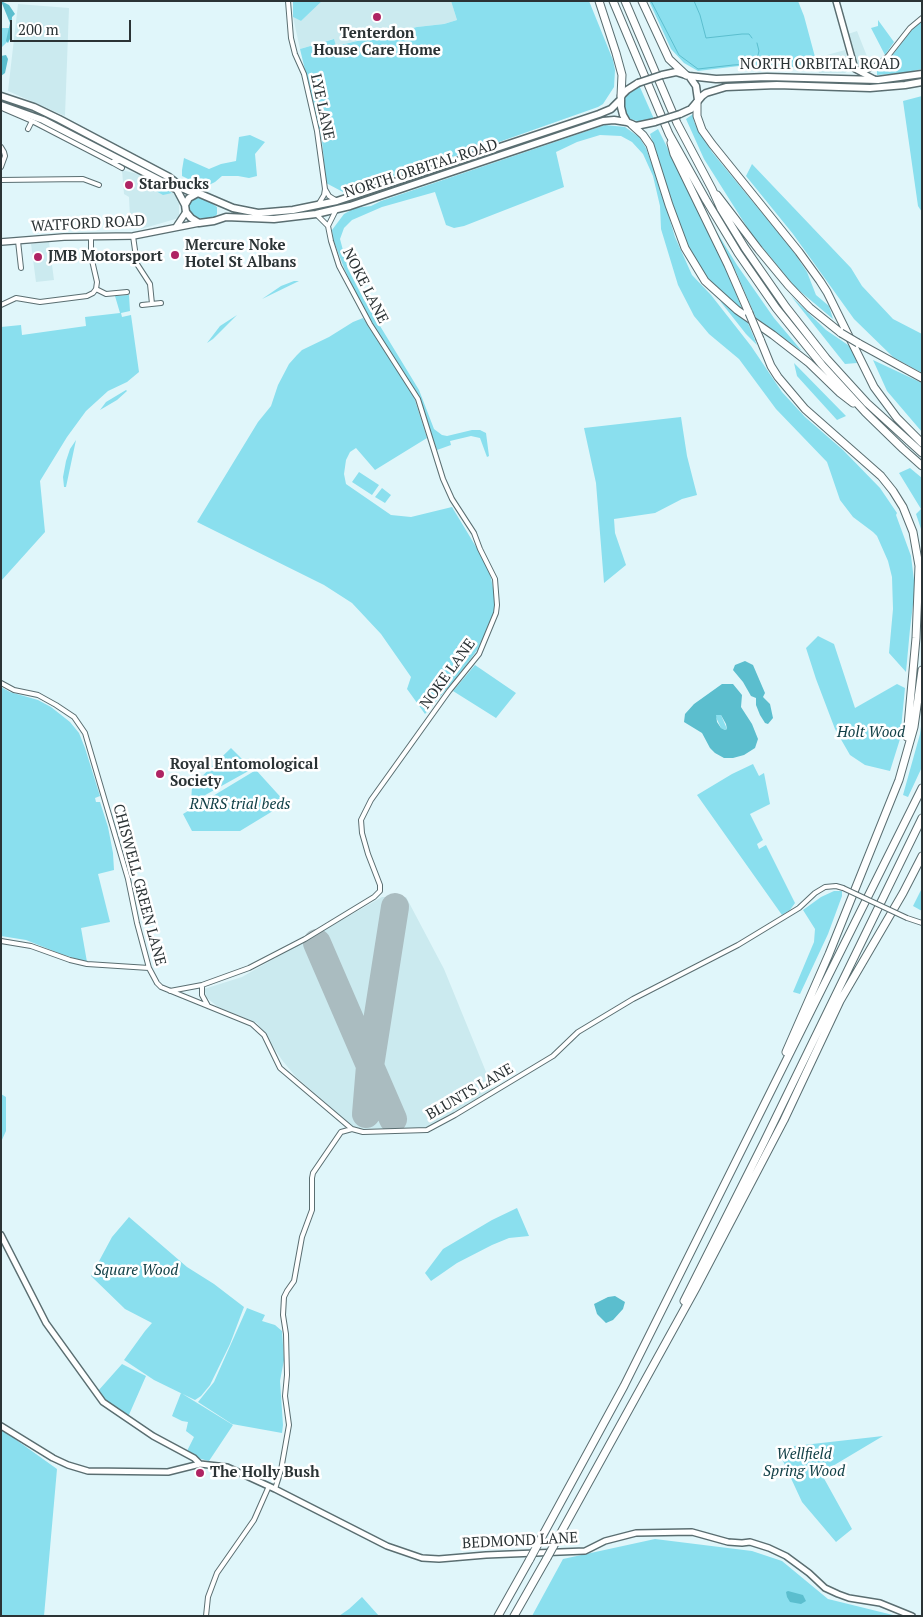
<!DOCTYPE html>
<style>
body{margin:0}
#map{position:relative;width:923px;height:1617px;overflow:hidden;background:#e0f6fa;font-family:"PT Serif",serif}
canvas{display:block}
.frame{position:absolute;inset:0;border:2px solid #2b3335;pointer-events:none}
.scale{position:absolute;left:10px;top:20px;width:121px;height:22px;box-sizing:border-box;border:2px solid #2b3335;border-top:0;padding-left:6px;font-size:15px;line-height:18px;white-space:nowrap;color:#2b3335;-webkit-text-stroke:4px #fff;paint-order:stroke}
</style>
<div id="map">
<canvas width="923" height="1617"></canvas>
<div class="frame"></div>
<div class="scale">200 m</div>
</div>
<script>
const c = document.querySelector('canvas').getContext('2d');
c.lineJoin = 'round';
function paint(path, color) { c.fillStyle = color; c.fill(path, 'evenodd'); }
const toPath = rows => new Path2D(rows.map(r => 'M' + r).join(''));
function trace(path, color, width, dash) { c.strokeStyle = color; c.lineWidth = width; c.lineCap = dash ? 'butt' : 'round'; c.setLineDash(dash || []); c.stroke(path); }
function label(font, color, halo, rows, align = 'center') {
  c.font = font + ' "PT Serif",serif'; c.lineWidth = 5; c.setLineDash([]); c.textBaseline = 'middle'; c.strokeStyle = halo; c.fillStyle = color; for (const [text, x, y, turn = 0] of rows) {
    c.save(); c.translate(x, y); c.rotate((+turn || 0) * Math.PI / 180); c.textAlign = isNaN(turn) ? turn : align; if (halo) c.strokeText(text, 0, 0); c.fillText(text, 0, 0); c.restore();
  }
}
const built = toPath([
 [322,1,451,1,457,20,444,24,417,27,335,46,333,39,300,49,293,17,301,21],
 [18,4,69,8,65,116,8,91],
 [857,31,870,64,860,68,857,66,848,34],
 [845,50,850,68,849,70,845,73,819,73,816,58],
 [122,170,146,176,172,191,179,202,179,218,141,229,139,219,130,218,129,197,124,194],
 [49,242,54,280,36,282,31,244],
 [382,897,406,897,444,969,493,1089,455,1113,426,1128,365,1130,353,1127,296,1077,282,1060,257,1023,218,1007,207,998,204,989,242,977]
]);
const green = toPath([
 [293,1,322,1,301,21,293,17],
 [451,1,589,1,613,60,615,70,614,87,603,104,598,107,499,142,343,192,326,183,322,141,300,49,334,39,336,46,417,27,444,24,457,20],
 [649,1,798,1,804,16,818,68,739,66,698,71,684,63,671,49],
 [878,20,894,42,885,55,871,28,878,26],
 [922,21,922,69,904,73,877,75,877,68,888,61,911,31],
 [1,28,10,28,7,42,1,48],
 [639,85,654,119,641,122,630,119,624,110,624,99,626,94],
 [922,96,922,212,918,206,903,101],
 [693,114,694,122,712,152,793,251,807,272,816,295,829,306,833,319,795,287,750,232,704,159,686,119],
 [605,125,625,127,639,137,646,148,660,187,675,237,692,275,711,295,751,346,782,392,805,417,843,450,880,488,897,513,896,515,911,556,915,588,910,629,906,672,889,653,893,609,892,577,888,561,877,536,873,532,853,517,840,500,827,462,776,409,739,359,709,334,694,316,678,285,661,229,660,206,653,176,643,154,632,142,621,136,600,135,577,142,556,152,564,187,464,226,454,228,446,225,435,192,382,207,352,220,344,228,340,239,348,269,363,298,419,390,434,429,442,435,447,436,472,430,480,430,486,433,489,456,487,457,480,438,471,436,450,441,451,445,437,450,416,393,366,314,344,268,333,239,332,230,344,214,355,208,371,206,381,201],
 [658,129,718,249,743,311,709,281,685,241,650,134],
 [250,135,265,142,255,154,257,176,249,178,238,176,222,176,215,182,205,187,182,176,182,170,184,158,209,169,221,164,236,161,239,137],
 [752,164,851,268,862,286,893,319,922,334,922,373,893,357,854,319,793,234,746,176],
 [142,177,143,177,172,193,163,195,145,185],
 [198,197,205,199,217,207,217,214,214,218,204,219,194,217,191,214,188,205,191,200],
 [712,226,713,226,737,265,774,318,801,350,800,350,756,318,736,272],
 [294,281,299,281,262,299,281,286],
 [129,295,130,311,121,313,122,317,131,315,139,372,127,382,108,391,86,411,67,437,40,481,45,532,1,581,1,327,21,325,22,335,86,326,85,317,120,313,115,296],
 [791,296,826,330,851,347,857,363,845,364],
 [720,301,748,323,757,345,746,334],
 [237,315,213,339,207,343,220,326],
 [363,318,414,397,427,438,375,470,356,448,350,452,346,460,344,474,346,484,391,515,411,517,452,507,487,565,491,578,494,593,495,607,493,618,483,642,459,675,425,714,407,689,411,677,381,634,352,603,324,585,197,522,258,422,271,406,278,385,289,364,297,355,302,350,329,337,353,322],
 [873,360,922,383,922,432,887,391],
 [794,363,846,416,837,420,797,376],
 [126,390,127,391,117,400,100,410,106,402],
 [681,417,687,456,697,495,682,499,655,513,614,519,615,533,626,565,604,583,596,483,584,428],
 [76,440,66,487,64,487,63,477,66,461,70,449],
 [910,468,922,478,922,532,916,514,921,509,899,473],
 [359,472,379,485,372,495,352,482],
 [382,488,391,495,385,503,375,497],
 [818,636,834,644,855,708,897,684,905,688,900,739,890,771,865,765,850,755,835,729,816,679,806,648],
 [475,665,516,693,496,718,453,691],
 [1,687,10,692,38,700,51,707,70,722,79,733,85,748,100,796,95,798,96,802,100,802,108,827,113,853,114,870,98,874,110,922,81,928,87,962,61,954,26,940,1,936],
 [715,715,721,715,727,729,725,730,721,728],
 [922,719,922,767,908,797,903,795,920,734],
 [231,748,252,769,191,803,192,786],
 [753,764,759,776,764,773,770,804,750,814,763,840,757,844,759,849,766,845,795,903,790,910,782,915,697,795,732,774],
 [256,770,286,803,240,831,192,831,183,814],
 [922,888,922,911,913,906],
 [834,891,842,891,842,896,828,934,800,994,793,992,814,942,815,929,803,910,821,897],
 [1,1094,6,1097,6,1131,1,1142],
 [517,1208,529,1236,509,1238,492,1245,457,1263,431,1281,425,1273,443,1249,492,1220],
 [129,1217,187,1267,214,1284,244,1307,230,1344,210,1385,201,1396,195,1400,154,1380,124,1360,145,1331,152,1323,125,1309,91,1276,112,1237],
 [247,1308,265,1315,262,1321,275,1325,282,1331,284,1360,280,1381,283,1425,282,1433,232,1424,198,1402,214,1382],
 [122,1364,146,1376,128,1417,102,1398,98,1391],
 [181,1393,233,1425,209,1461,201,1459,187,1451,194,1437,186,1431,188,1422,182,1421,172,1416],
 [1,1429,57,1469,44,1616,1,1616],
 [883,1436,821,1473,852,1529,836,1542,802,1502,777,1448],
 [655,1539,752,1551,782,1561,828,1599,897,1616,532,1616,563,1559],
 [362,1597,379,1616,339,1616,349,1609]
]);
const water = toPath([
 [1,1,9,5,15,14,12,17,11,32,12,35,8,43,6,41,10,23],
 [6,55,8,59,5,73,1,76,1,56],
 [745,661,753,665,765,693,763,697,770,704,773,718,768,724,765,723,760,715,756,705,756,698,751,696,743,682,733,670,735,665],
 [722,684,733,684,742,695,741,707,752,724,758,739,755,748,744,755,733,758,724,758,715,753,710,748,702,733,684,722,685,714,694,704],
 [716,715,721,715,726,724,727,729,725,730,721,728,717,722],
 [615,1296,625,1302,623,1309,613,1320,606,1323,597,1314,594,1304,608,1297],
 [788,1591,803,1595,806,1601,801,1604,790,1602,787,1597,786,1592]
]);
const stream = toPath([
 [651,1,679,55,698,69,733,65,750,64,758,55,759,51,757,43],
 [694,1,700,15,706,38,742,34,749,34,752,38]
]);
const runway = toPath([
 [317,943,393,1119],
 [366,1114,370,1066,395,907]
]);
const minor = toPath([
 [288,1,291,38,295,54,304,74,317,131,325,189,324,195,318,205],
 [862,73,880,63,888,56,910,28,922,18],
 [4,109,32,121,113,163,114,161,121,161],
 [28,129,32,121],
 [1,147,4,152,5,156,1,167],
 [113,163,122,168],
 [1,180,83,179,99,185],
 [325,189,329,196,337,201],
 [316,214,328,226],
 [133,236,137,264,150,284,152,304],
 [18,241,21,268],
 [96,289,106,294,127,292],
 [1,305,16,298,40,302,87,296,93,293,96,289,97,282,91,256,91,237],
 [142,305,161,303],
 [1,683,14,690,38,695,56,705,74,717,85,733,128,879,137,923,149,968,157,983,161,987,252,1024,264,1035,280,1068,352,1129],
 [907,918,922,923],
 [1,941,31,946,70,960,87,964,149,968],
 [202,985,202,995,208,1006],
 [170,991,202,985,249,968,305,939,374,897,380,891,380,885,368,854,362,833,361,820,371,800,449,691,479,654,496,613,497,605,495,579,480,549,474,533,452,499,443,479,418,399,370,324,339,266,331,241,328,226,336,210],
 [275,1489,281,1470,289,1425,285,1396,287,1375,286,1334,283,1315,284,1297,287,1291,294,1281,302,1237,312,1210,312,1178,313,1173,341,1132,352,1129,363,1132,427,1130,455,1115,553,1056,578,1032,633,999,738,945,799,908,815,893,825,887,836,886,843,888],
 [206,1616,208,1597,217,1573,254,1520,269,1486]
]);
const tertiary = toPath([
 [836,1,855,69,874,79],
 [1,1235,46,1323,103,1402,153,1436,194,1458,200,1464,227,1467,275,1489,387,1546,422,1558,439,1559,486,1555,585,1551,605,1541,636,1533,692,1532,728,1542,742,1543,750,1542,769,1548,786,1556,809,1573,825,1588,838,1594,849,1598,880,1603,912,1616],
 [1,1426,53,1458,68,1465,88,1471,168,1472,200,1464]
]);
const secondary = toPath([
 [176,227,186,212],
 [1,242,64,237,133,236,199,223]
]);
const trunk = toPath([
 [662,75,676,72,689,76,696,86,698,100],
 [689,76,716,79,767,77,878,80,922,74],
 [638,83,627,90,621,96,621,107,623,115,627,122,636,126,655,122],
 [1,96,34,107,59,119,169,177,184,189,195,194],
 [621,99,611,109,599,114,337,201,293,210,258,213,233,208,198,193,189,198,185,205,186,212,191,218,199,223,214,221,226,217,274,219,316,214,350,206,603,121,614,120,627,122],
 [1,105,43,120,167,184,177,190,185,205],
 [680,114,691,109,702,96,706,93,726,87,777,85,870,88,905,85,922,82]
]);
const motorway = toPath([
 [599,1,616,53,622,75,621,96],
 [613,1,669,134,706,200,738,253,776,308,822,365,865,412,903,449,922,466],
 [625,1,677,123,712,189,721,209,745,248,786,307,826,358,867,403,922,453],
 [642,1,669,59,686,75],
 [697,103,697,116,702,130,712,144,799,252,820,281,827,292,874,387,897,418,922,443],
 [632,125,643,135,650,145,669,205,685,248,705,281,737,310,773,335,809,363,840,393,853,403],
 [671,143,674,154,728,265,749,313],
 [717,195,759,250,788,285,810,308,841,333],
 [760,339,771,366,778,377,805,409,881,476,893,491,903,507,913,532,919,566,916,638,907,737],
 [858,343,922,378],
 [786,1052,829,954,899,780,914,727,922,670],
 [684,1301,764,1142,922,818],
 [538,1544,624,1386,922,788],
 [553,1547,696,1288,784,1120,840,1001,903,893,922,856],
 [498,1616,530,1559],
 [514,1616,547,1558]
]);
const minorBridge = toPath([
 [843,888,907,918]
]);
const trunkBridge = toPath([
 [638,83,662,75],
 [655,122,680,114]
]);
const motorwayBridge = toPath([
 [749,313,760,339],
 [841,333,858,343],
 [547,1558,553,1547],
 [530,1559,538,1544]
]);
const markers = [
 [377,17,5,"#af2463"],
 [129,185,5,"#af2463"],
 [175,255,5,"#af2463"],
 [38,257,5,"#af2463"],
 [160,774,5,"#af2463"],
 [200,1473,5,"#af2463"]
];
const poiNames = [
 ["Tenterdon",377,34,"center"],
 ["House Care Home",377,51,"center"],
 ["Starbucks",139,185],
 ["Mercure Noke",185,246],
 ["Hotel St Albans",185,263],
 ["JMB Motorsport",48,257],
 ["Royal Entomological",170,765],
 ["Society",170,782],
 ["The Holly Bush",210,1473]
];
const streetNames = [
 ["NORTH ORBITAL ROAD",820,65],
 ["LYE LANE",322,107,78],
 ["NORTH ORBITAL ROAD",421,169,-18],
 ["WATFORD ROAD",88,224,-3],
 ["NOKE LANE",365,286,63],
 ["NOKE LANE",448,674,-54],
 ["CHISWELL GREEN LANE",139,885,75],
 ["BLUNTS LANE",470,1092,-30],
 ["BEDMOND LANE",520,1541,-3]
];
const parkNames = [
 ["Holt Wood",871,733],
 ["RNRS trial beds",240,805],
 ["Square Wood",136,1271],
 ["Wellfield",804,1455],
 ["Spring Wood",804,1472]
];
paint(built, '#cbeaef');
paint(green, '#8adfee');
paint(water, '#5bbece');
trace(stream, '#5bbece', 1);
trace(runway, '#aabcc0', 28);
trace(minor, '#5a6e71', 6);
trace(tertiary, '#5a6e71', 8);
trace(secondary, '#5a6e71', 8);
trace(trunk, '#5a6e71', 9);
trace(motorway, '#5a6e71', 9);
trace(minor, '#fff', 4);
trace(tertiary, '#fff', 5);
trace(secondary, '#fff', 5.5);
trace(trunk, '#fff', 6);
trace(motorway, '#fff', 7);
trace(minorBridge, '#5a6e71', 6, []);
trace(trunkBridge, '#5a6e71', 9, []);
trace(motorwayBridge, '#5a6e71', 9, []);
trace(minorBridge, '#fff', 4);
trace(trunkBridge, '#fff', 6);
trace(motorwayBridge, '#fff', 7);
for (const [x, y, r, color] of markers) { const dot = new Path2D(); dot.arc(x, y, r, 0, 2 * Math.PI); c.fillStyle = color; c.fill(dot); trace(dot, '#fff', 2); }
label('bold 15px', '#2b3335', '#fff', poiNames, 'left');
label('15px', '#2b3335', '#fff', streetNames);
label('italic 15px', '#124047', '#fff', parkNames);
</script>
